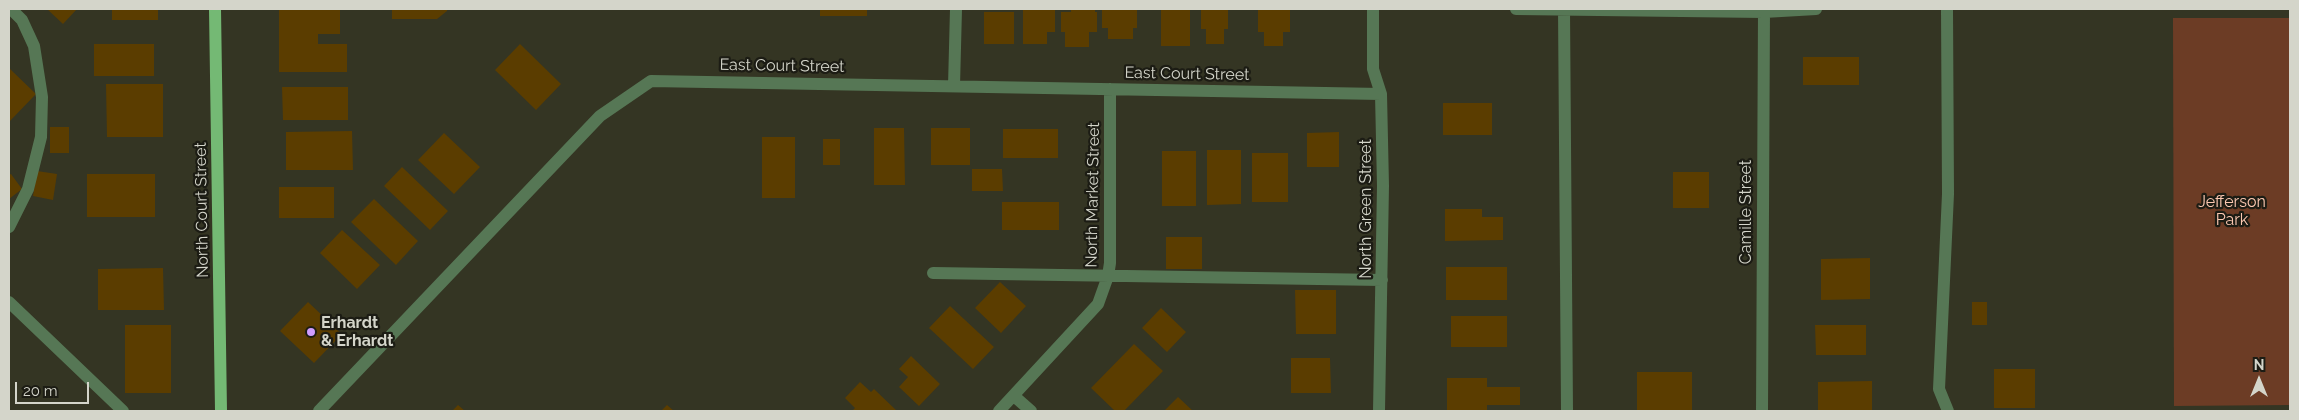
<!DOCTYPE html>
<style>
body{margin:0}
#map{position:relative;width:2299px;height:420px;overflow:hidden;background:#343523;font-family:Raleway,sans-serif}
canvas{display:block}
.frame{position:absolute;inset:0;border:10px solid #d4d5ca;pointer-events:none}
.north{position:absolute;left:2234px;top:355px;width:50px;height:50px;-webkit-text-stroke:4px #1c1c14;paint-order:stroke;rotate:0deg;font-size:14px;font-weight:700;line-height:20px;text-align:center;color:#d4d5ca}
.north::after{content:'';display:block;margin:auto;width:18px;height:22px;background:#d4d5ca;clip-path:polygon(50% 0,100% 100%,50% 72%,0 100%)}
.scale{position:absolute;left:15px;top:382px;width:74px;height:22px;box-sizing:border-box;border:2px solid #d4d5ca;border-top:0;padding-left:6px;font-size:15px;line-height:18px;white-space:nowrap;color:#d4d5ca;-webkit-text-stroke:4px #1c1c14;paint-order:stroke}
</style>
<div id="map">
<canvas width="2299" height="420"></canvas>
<div class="frame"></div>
<div class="north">N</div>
<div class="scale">20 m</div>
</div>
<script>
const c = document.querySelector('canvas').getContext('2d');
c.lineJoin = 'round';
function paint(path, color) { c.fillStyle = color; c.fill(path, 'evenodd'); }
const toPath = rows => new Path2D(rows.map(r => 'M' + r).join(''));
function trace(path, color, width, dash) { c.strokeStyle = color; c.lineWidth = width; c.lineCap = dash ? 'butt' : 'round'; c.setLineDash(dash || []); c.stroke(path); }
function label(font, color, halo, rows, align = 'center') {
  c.font = font + ' Raleway,sans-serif'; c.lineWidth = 4.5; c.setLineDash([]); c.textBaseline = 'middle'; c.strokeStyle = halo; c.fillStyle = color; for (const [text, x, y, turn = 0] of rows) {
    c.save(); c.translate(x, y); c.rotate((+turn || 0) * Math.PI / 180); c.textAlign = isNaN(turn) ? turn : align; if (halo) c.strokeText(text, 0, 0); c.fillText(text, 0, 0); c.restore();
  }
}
const green = toPath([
 [2173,18,2290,18,2290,405,2174,406]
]);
const building = toPath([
 [47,9,77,9,63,24],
 [112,9,158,9,158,20,112,20],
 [279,9,340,9,340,34,318,34,318,44,347,44,347,72,279,72],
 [392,9,447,9,447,11,437,19,392,19],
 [820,9,867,9,867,16,820,16],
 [1028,9,1055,9,1055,32,1047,32,1047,44,1023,44,1023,10],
 [1071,9,1095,9,1095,12,1097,12,1097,32,1089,32,1089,47,1065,47,1065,32,1061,32,1061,12,1071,12],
 [1102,9,1137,9,1137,28,1133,28,1133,39,1108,39,1108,28,1102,28],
 [1161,9,1190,9,1190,46,1161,46],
 [1201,9,1228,9,1228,29,1224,29,1224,44,1206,44,1206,29,1201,29],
 [1258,9,1290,9,1290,32,1283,32,1283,46,1264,46,1264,32,1258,32],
 [984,12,1014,12,1014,44,984,44],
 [94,44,154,44,154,76,94,76],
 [520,44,561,84,536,110,495,70],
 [1803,57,1859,57,1859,85,1803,85],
 [9,68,36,94,9,122],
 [106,84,163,84,163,137,107,137],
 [282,87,348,87,348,120,283,120],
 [1443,103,1492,103,1492,135,1443,135],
 [50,127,69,127,69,153,50,153],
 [874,128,904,128,905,185,874,185],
 [931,128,970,128,970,165,931,165],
 [1003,129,1058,129,1058,158,1003,158],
 [352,131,353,170,286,170,286,132],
 [1339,132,1339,167,1307,167,1307,133],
 [444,133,480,167,454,194,418,160],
 [762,137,795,137,795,198,762,198],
 [823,139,840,139,840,165,823,165],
 [1207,150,1241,150,1241,204,1207,205],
 [1162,151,1196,151,1196,206,1162,206],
 [1252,153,1288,153,1288,202,1252,202],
 [402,167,448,211,430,230,384,186],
 [972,169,1002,169,1003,191,972,191],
 [37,171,57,174,53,200,33,196],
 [1673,172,1709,172,1709,208,1673,208],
 [11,174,22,189,9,199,9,175],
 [87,174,155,174,155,217,87,217],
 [279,187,334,187,334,218,279,218],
 [374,199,418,241,396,265,351,222],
 [1002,202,1059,202,1059,230,1002,230],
 [1445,209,1482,209,1482,217,1503,217,1503,240,1445,241],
 [342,230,380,265,357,289,320,253],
 [1166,237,1202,237,1202,269,1166,269],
 [1870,258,1870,299,1821,300,1821,259],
 [1446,267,1507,267,1507,300,1446,300],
 [163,268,164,310,98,310,98,269],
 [1000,282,1026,306,1001,333,975,308],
 [1295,290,1336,290,1336,334,1296,334],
 [308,302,342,334,314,363,280,331],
 [1972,302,1987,302,1987,325,1972,325],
 [950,306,994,347,973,369,929,328],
 [1161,308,1186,332,1167,352,1142,328],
 [1451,316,1507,316,1507,347,1451,347],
 [125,325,171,325,171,393,125,393],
 [1815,325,1866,325,1866,355,1816,355],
 [1134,344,1163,371,1124,411,1115,411,1091,388],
 [911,356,940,384,919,406,899,387,908,377,899,369],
 [1291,358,1330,358,1331,393,1291,393],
 [1994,369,2035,369,2035,408,1994,408],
 [1637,372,1692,372,1692,411,1637,411],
 [1447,378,1487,378,1487,387,1520,387,1520,405,1487,405,1487,411,1447,411],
 [1872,381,1872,411,1818,411,1818,382],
 [860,382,871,392,874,389,897,411,852,411,855,408,845,398],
 [1178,397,1193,411,1164,411],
 [458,405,465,411,452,411],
 [667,405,674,411,661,411]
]);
const minor = toPath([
 [1373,9,1373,69,1381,94,1383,186,1379,411],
 [1516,9,1764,12,1816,9],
 [1564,9,1567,411],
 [1947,9,1948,194,1939,389,1948,411],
 [954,86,956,9],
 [9,227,28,189,41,137,42,97,34,46,22,20,11,9],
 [933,273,1382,280],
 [9,302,123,411],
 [1014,396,1031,411],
 [319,411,600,116,651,81,1381,94],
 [999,411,1098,304,1108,276,1110,263,1110,89],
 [1762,411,1764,12]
]);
const major = toPath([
 [215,9,221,411]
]);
const markers = [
 [311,332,5,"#d09dff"]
];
const streetNames = [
 ["East Court Street",782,66,1],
 ["East Court Street",1187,74,1],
 ["North Market Street",1093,195,-89],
 ["North Green Street",1366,209,-90],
 ["North Court Street",202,210,-91],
 ["Camille Street",1746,212,-90]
];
const parkNames = [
 ["Jefferson",2232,202],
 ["Park",2232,220]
];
const poiNames = [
 ["Erhardt",321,323],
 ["& Erhardt",321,341]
];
paint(green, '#6c3c25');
paint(building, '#5b3d00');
trace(minor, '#567755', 12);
trace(major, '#74b974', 12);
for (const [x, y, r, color] of markers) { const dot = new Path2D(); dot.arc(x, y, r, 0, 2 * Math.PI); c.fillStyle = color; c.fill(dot); trace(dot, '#1c1c14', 2); }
label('16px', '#d4d5ca', '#1c1c14', streetNames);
label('16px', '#fcc8b1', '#1c1c14', parkNames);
label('bold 16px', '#d4d5ca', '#1c1c14', poiNames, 'left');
</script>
